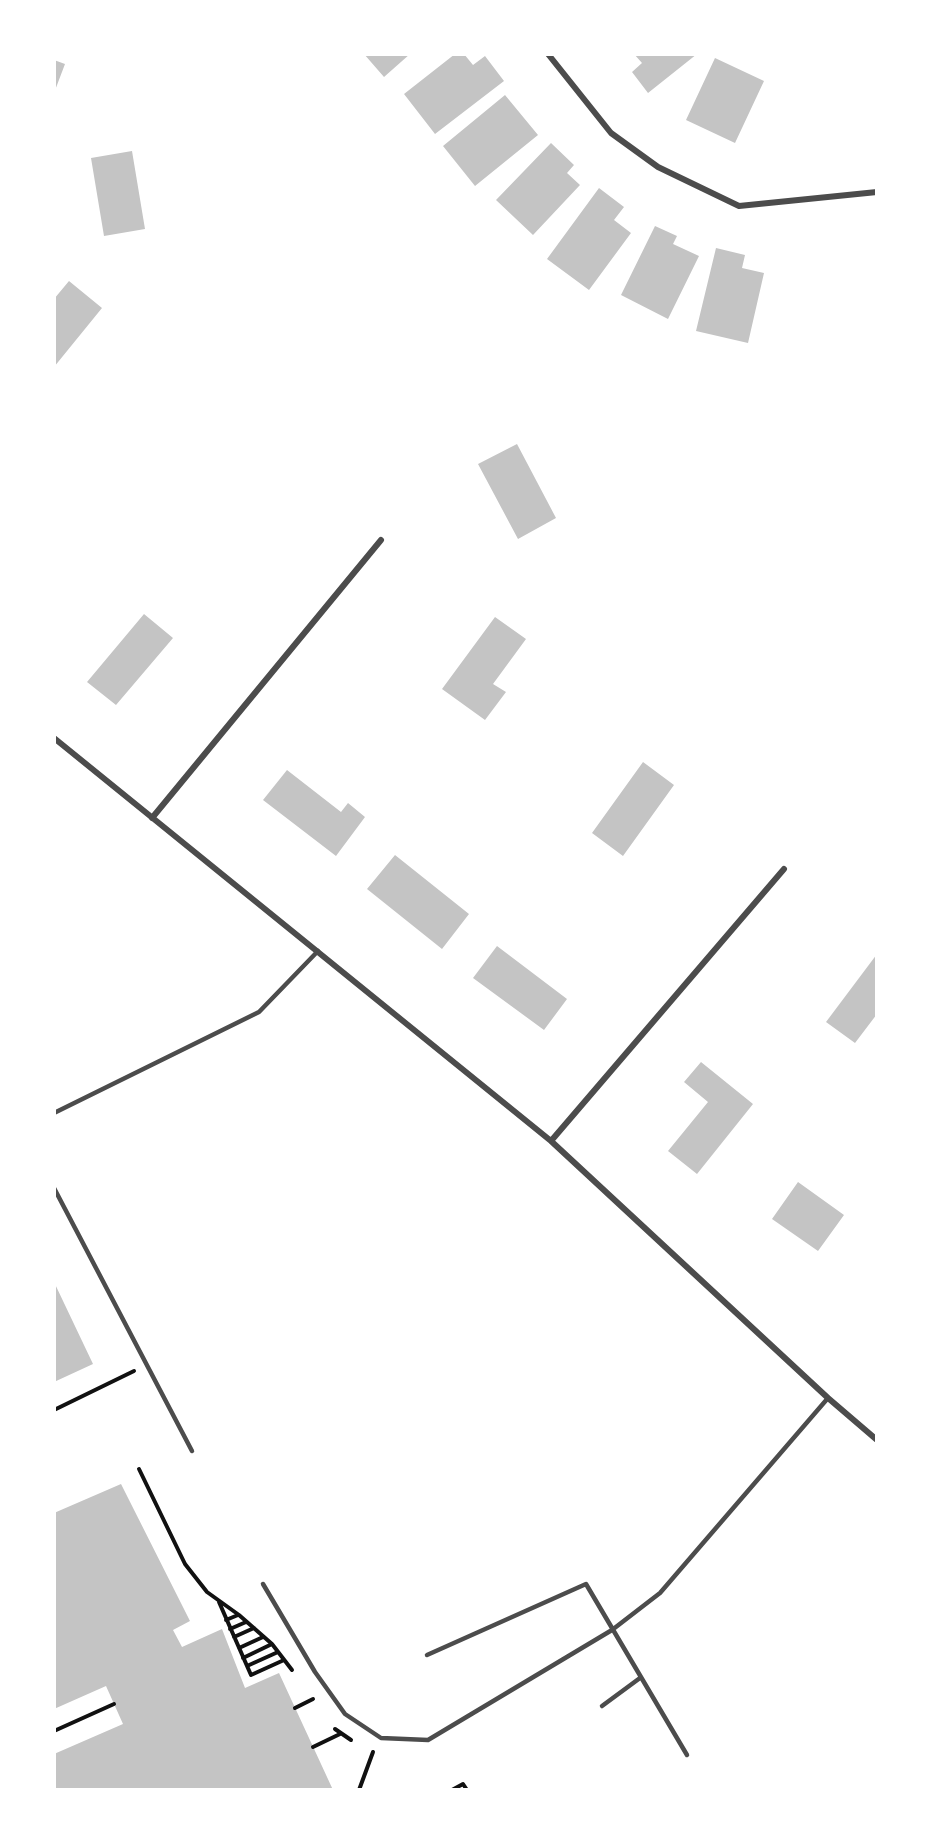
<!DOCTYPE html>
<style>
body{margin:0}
#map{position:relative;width:931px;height:1844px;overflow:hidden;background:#fff;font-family:Overpass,sans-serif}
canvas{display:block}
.frame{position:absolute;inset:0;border:56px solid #fff;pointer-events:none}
</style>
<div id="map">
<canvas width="931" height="1844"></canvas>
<div class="frame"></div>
</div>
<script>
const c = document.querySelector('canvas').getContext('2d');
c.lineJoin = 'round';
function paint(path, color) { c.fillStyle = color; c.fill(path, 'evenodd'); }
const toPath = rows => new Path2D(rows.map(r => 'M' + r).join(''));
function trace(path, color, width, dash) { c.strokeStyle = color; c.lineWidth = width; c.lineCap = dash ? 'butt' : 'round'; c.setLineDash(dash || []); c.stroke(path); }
const building = toPath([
 [364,54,410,54,384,77],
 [455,54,464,54,473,65,485,56,504,81,435,134,404,94],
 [634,54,697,54,648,93,632,72,642,63],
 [715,58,764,81,735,143,686,120],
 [54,60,65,64,54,93],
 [505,95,538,135,475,186,443,146],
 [551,143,574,165,567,173,580,185,533,235,496,200],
 [132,151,145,229,104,236,91,158],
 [599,188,624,207,614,220,631,233,589,290,547,259],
 [655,226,677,236,673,244,699,256,668,319,621,295],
 [716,248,745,255,742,268,764,273,748,343,696,331],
 [69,281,102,308,54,367,54,299],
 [517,444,556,518,518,539,478,464],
 [144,614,173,638,116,705,87,682],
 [495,617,526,639,493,684,506,692,485,720,442,689],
 [643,762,674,785,623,856,592,833],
 [287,770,341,812,348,803,365,817,336,856,263,800],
 [395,855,469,914,442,949,367,889],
 [497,946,567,999,544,1030,473,978],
 [877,954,877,1014,855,1043,826,1022],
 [701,1062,753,1104,697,1174,668,1151,708,1102,684,1082],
 [798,1182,844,1215,818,1251,772,1219],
 [54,1282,93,1364,54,1382],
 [121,1484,190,1621,173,1630,182,1647,222,1629,245,1688,279,1673,333,1790,54,1790,54,1754,123,1724,106,1686,54,1709,54,1513]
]);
const path = toPath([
 [54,1410,134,1371],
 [139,1469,185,1564,207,1592,239,1615,272,1644,292,1670],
 [219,1602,251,1675,284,1660],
 [226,1620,238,1615],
 [230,1629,246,1622],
 [234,1637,254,1628],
 [239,1648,263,1637],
 [243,1658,272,1644],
 [247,1666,278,1652],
 [295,1708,313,1699],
 [335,1729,351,1740],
 [54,1731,114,1704],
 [313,1747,340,1734],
 [359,1790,373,1752],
 [452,1790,463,1784,467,1790]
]);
const service = toPath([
 [54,1113,259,1012,318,951],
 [54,1188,192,1451],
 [263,1584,315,1672,345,1714,381,1738,428,1740,612,1630,660,1593,828,1398],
 [427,1655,586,1584,687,1755],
 [602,1706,640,1678]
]);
const minor = toPath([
 [548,54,611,133,658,167,739,206,877,192],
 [54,738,551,1141,828,1398,877,1440],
 [152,818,381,540],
 [551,1141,784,869]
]);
paint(building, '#c4c4c4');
trace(path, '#111', 4);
trace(service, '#4c4c4c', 4.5);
trace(minor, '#4c4c4c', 6);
</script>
